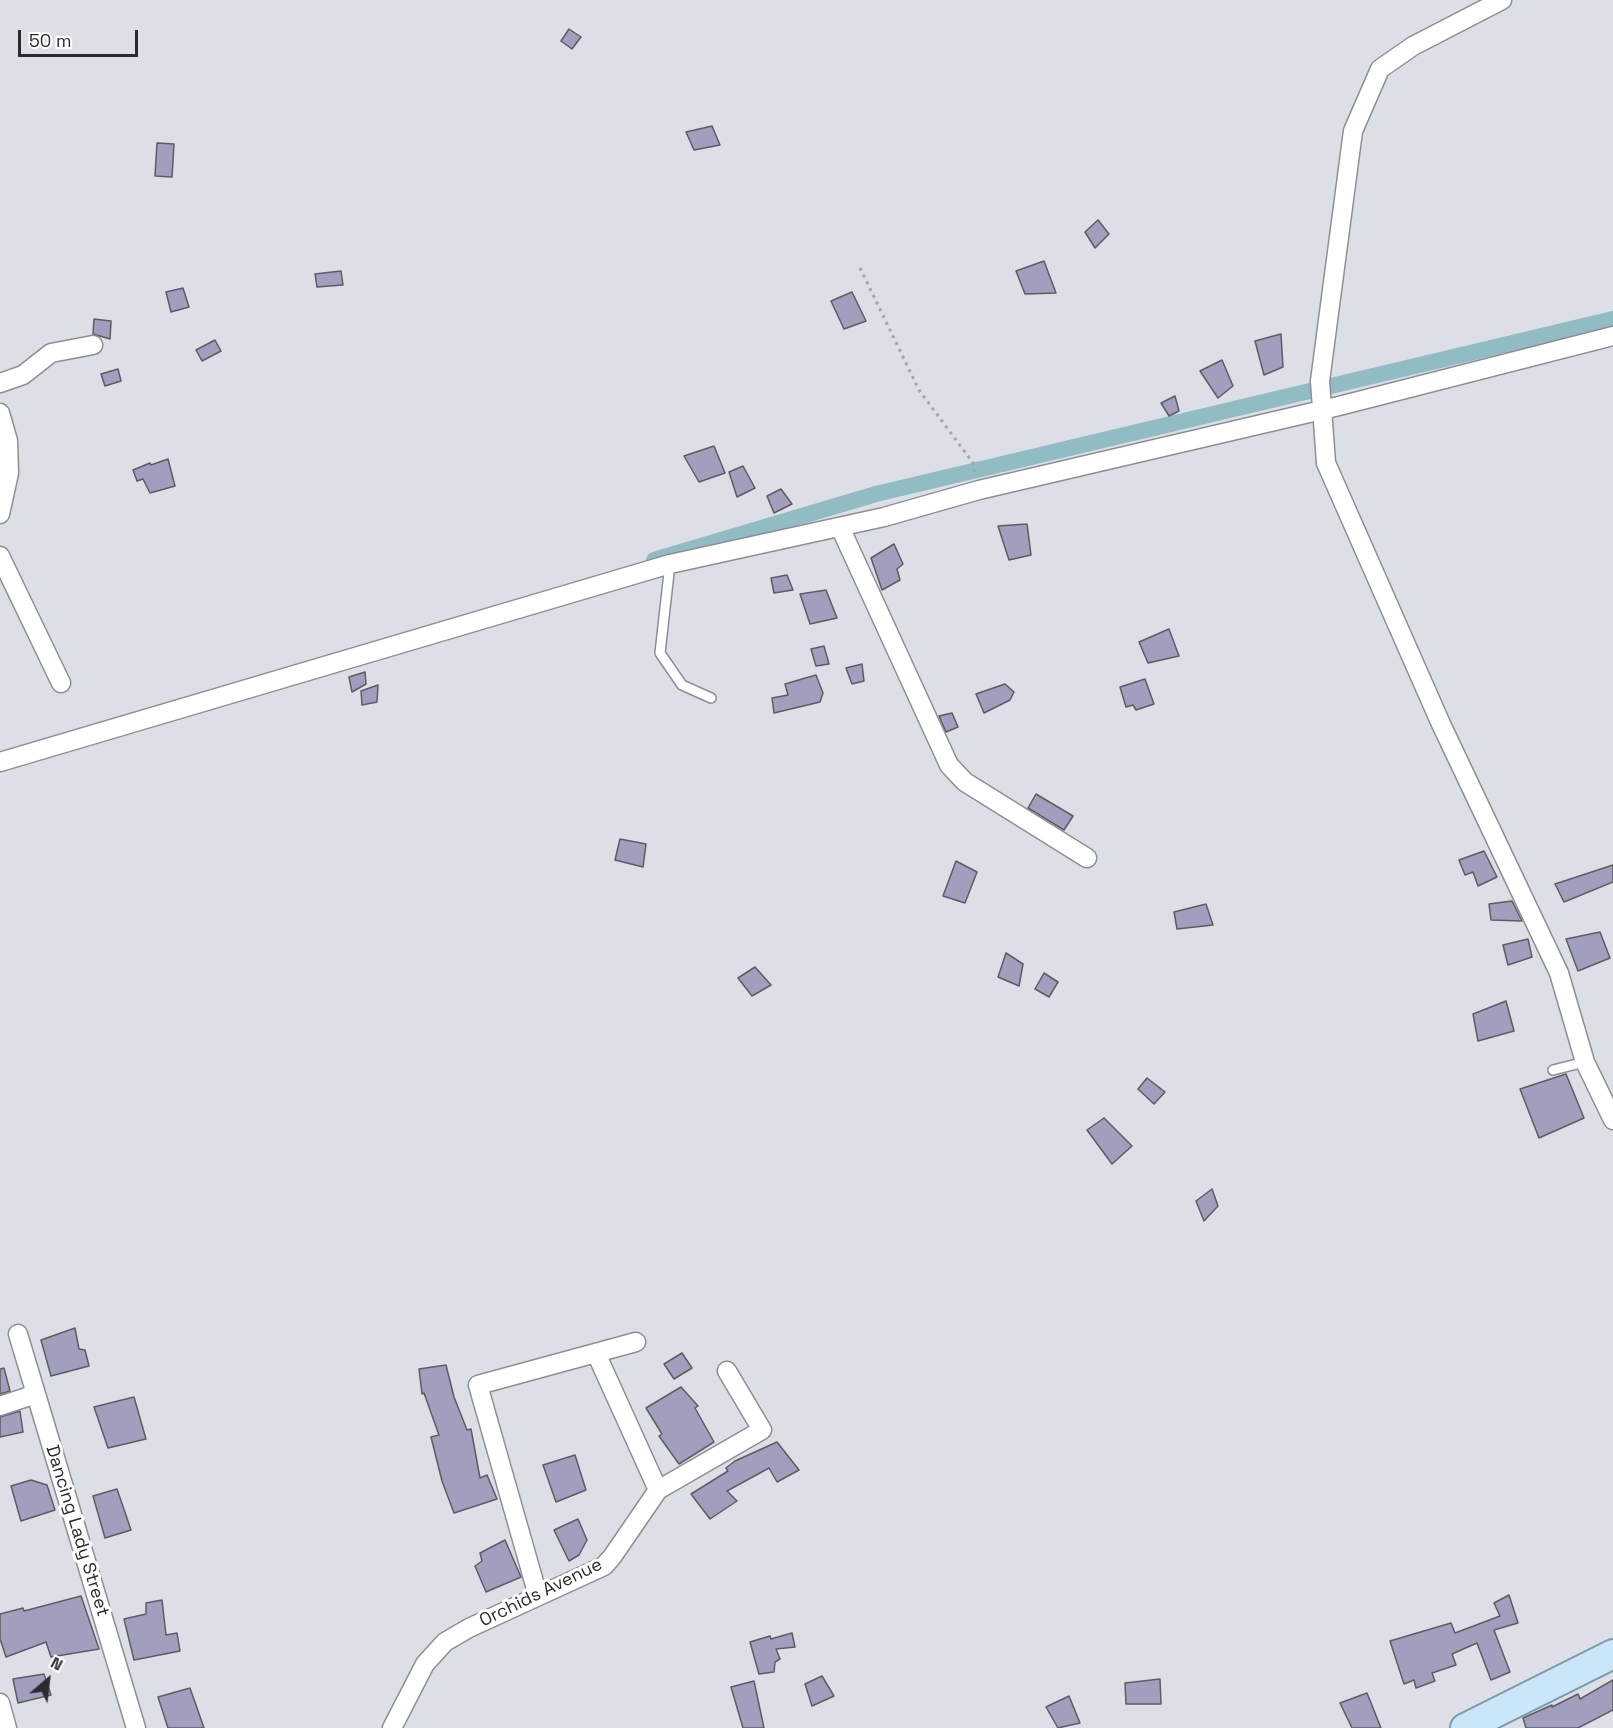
<!DOCTYPE html>
<style>
body{margin:0}
#map{position:relative;width:1613px;height:1728px;overflow:hidden;background:#dcdfe5;font-family:"Space Grotesk",sans-serif}
canvas{display:block}
.north{position:absolute;left:18px;top:1650px;width:60px;height:60px;-webkit-text-stroke:4px #fff;paint-order:stroke;rotate:28deg;font-size:16px;font-weight:700;line-height:24px;text-align:center;color:#2a2b2e}
.north::after{content:'';display:block;margin:auto;width:21px;height:27px;background:#2a2b2e;clip-path:polygon(50% 0,100% 100%,50% 72%,0 100%)}
.scale{position:absolute;left:18px;top:30px;width:120px;height:27px;box-sizing:border-box;border:3px solid #2a2b2e;border-top:0;padding-left:8px;font-size:18px;line-height:21px;white-space:nowrap;color:#2a2b2e;-webkit-text-stroke:4px #fff;paint-order:stroke}
</style>
<div id="map">
<canvas width="1613" height="1728"></canvas>
<div class="north">N</div>
<div class="scale">50 m</div>
</div>
<script>
const c = document.querySelector('canvas').getContext('2d');
c.lineJoin = 'round';
const toPath = rows => new Path2D(rows.map(r => 'M' + r).join(''));
function trace(path, color, width, dash) { c.strokeStyle = color; c.lineWidth = width; c.lineCap = dash ? 'butt' : 'round'; c.setLineDash(dash || []); c.stroke(path); }
function paint(path, color) { c.fillStyle = color; c.fill(path, 'evenodd'); }
function label(font, color, halo, rows, align = 'center') {
  c.font = font + ' "Space Grotesk",sans-serif'; c.lineWidth = 6; c.setLineDash([]); c.textBaseline = 'middle'; c.strokeStyle = halo; c.fillStyle = color; for (const [text, x, y, turn = 0] of rows) {
    c.save(); c.translate(x, y); c.rotate((+turn || 0) * Math.PI / 180); c.textAlign = isNaN(turn) ? turn : align; if (halo) c.strokeText(text, 0, 0); c.fillText(text, 0, 0); c.restore();
  }
}
const canal = toPath([
 [654,560,876,494,1613,319]
]);
const building = toPath([
 [569,29,581,37,572,49,561,41,569,29],
 [712,126,720,145,694,150,686,132,712,126],
 [157,143,174,144,172,177,155,176,157,143],
 [1098,220,1109,234,1095,248,1085,232,1098,220],
 [1044,261,1056,293,1025,294,1016,271,1044,261],
 [341,271,343,285,317,287,315,274,341,271],
 [183,288,189,307,171,312,166,292,183,288],
 [852,292,866,321,844,329,831,301,852,292],
 [94,319,111,321,110,339,93,334,94,319],
 [1281,334,1283,367,1264,375,1255,341,1281,334],
 [215,340,221,351,202,361,196,350,215,340],
 [1222,360,1233,386,1218,398,1200,371,1222,360],
 [118,369,121,381,105,386,101,374,118,369],
 [1175,396,1179,411,1169,416,1161,403,1175,396],
 [714,446,725,473,699,482,684,456,714,446],
 [168,459,175,486,150,493,143,479,137,481,133,470,150,463,151,465,168,459],
 [743,466,755,488,737,497,729,472,743,466],
 [781,489,792,504,774,513,767,496,781,489],
 [1027,524,1031,555,1009,560,998,526,1027,524],
 [894,544,903,564,897,569,900,580,882,590,871,558,894,544],
 [787,575,793,590,774,593,771,578,787,575],
 [826,590,837,618,810,624,800,594,826,590],
 [1169,629,1179,656,1148,663,1139,642,1169,629],
 [824,646,829,664,816,666,811,649,824,646],
 [862,664,864,681,852,684,846,668,862,664],
 [365,672,366,684,352,692,349,677,365,672],
 [816,675,823,693,820,702,774,713,772,698,788,695,785,684,816,675],
 [1145,679,1154,704,1136,710,1133,705,1126,707,1120,687,1145,679],
 [1005,684,1014,692,1010,700,984,713,976,694,1005,684],
 [378,685,377,702,362,705,361,691,378,685],
 [952,713,958,727,946,732,939,716,952,713],
 [1036,794,1073,816,1064,830,1028,808,1036,794],
 [620,839,646,844,643,867,615,860,620,839],
 [1484,851,1497,877,1478,886,1473,872,1465,875,1459,860,1484,851],
 [956,861,977,872,965,903,943,896,956,861],
 [1613,865,1613,882,1564,902,1555,884,1613,865],
 [1512,901,1522,921,1491,920,1489,904,1512,901],
 [1206,904,1213,925,1177,929,1174,912,1206,904],
 [1600,932,1610,958,1578,971,1566,939,1600,932],
 [1528,939,1532,957,1508,965,1503,945,1528,939],
 [1006,953,1023,964,1019,986,998,977,1006,953],
 [755,967,771,985,752,996,738,978,755,967],
 [1044,973,1058,982,1049,997,1035,989,1044,973],
 [1506,1001,1514,1031,1478,1041,1473,1014,1506,1001],
 [1566,1074,1584,1118,1539,1138,1520,1089,1566,1074],
 [1147,1078,1165,1092,1154,1104,1138,1089,1147,1078],
 [1104,1118,1132,1146,1112,1164,1087,1130,1104,1118],
 [1212,1189,1218,1206,1204,1221,1196,1201,1212,1189],
 [75,1328,79,1349,85,1350,89,1366,51,1376,41,1340,75,1328],
 [682,1353,692,1368,674,1379,664,1364,682,1353],
 [446,1365,454,1397,467,1430,471,1429,480,1478,487,1475,497,1499,454,1513,442,1481,431,1437,439,1435,424,1393,422,1394,419,1369,446,1365],
 [4,1368,10,1391,0,1394,0,1369,4,1368],
 [681,1387,698,1406,695,1408,714,1442,679,1464,659,1436,662,1434,646,1408,681,1387],
 [134,1397,146,1439,108,1448,94,1407,134,1397],
 [20,1411,23,1432,0,1437,0,1417,20,1411],
 [777,1442,799,1470,777,1482,769,1468,727,1491,737,1501,710,1519,691,1494,728,1471,726,1468,735,1461,777,1442],
 [575,1455,586,1490,556,1502,543,1465,575,1455],
 [31,1480,47,1485,55,1510,21,1521,11,1486,31,1480],
 [117,1489,131,1530,105,1538,93,1496,117,1489],
 [578,1519,587,1540,579,1555,569,1561,554,1530,578,1519],
 [505,1540,521,1577,486,1592,475,1566,482,1561,480,1553,505,1540],
 [1509,1595,1518,1623,1494,1630,1510,1672,1491,1680,1477,1643,1452,1654,1456,1665,1432,1673,1435,1681,1416,1688,1414,1680,1404,1684,1390,1641,1451,1623,1455,1633,1500,1616,1494,1603,1509,1595],
 [81,1596,99,1649,51,1657,46,1642,6,1657,0,1639,0,1614,23,1608,24,1611,81,1596],
 [162,1600,166,1635,177,1633,180,1651,134,1660,124,1619,146,1614,146,1603,162,1600],
 [792,1633,795,1647,776,1649,780,1659,775,1662,774,1672,759,1674,750,1642,770,1636,771,1639,792,1633],
 [44,1674,51,1695,18,1703,13,1679,44,1674],
 [822,1676,834,1696,812,1706,805,1684,822,1676],
 [1160,1679,1161,1704,1126,1704,1125,1683,1160,1679],
 [1613,1680,1613,1710,1578,1728,1526,1728,1523,1718,1552,1705,1552,1707,1578,1694,1580,1699,1613,1680],
 [754,1681,764,1728,743,1728,731,1687,754,1681],
 [190,1688,204,1728,168,1728,158,1697,190,1688],
 [1367,1693,1381,1728,1352,1728,1340,1703,1367,1693],
 [1069,1696,1080,1723,1058,1728,1046,1707,1069,1696]
]);
const path = toPath([
 [860,268,919,390,973,463,975,475]
]);
const lane = toPath([
 [670,564,660,653,682,685,711,698],
 [1553,1070,1585,1062]
]);
const street = toPath([
 [1502,0,1413,46,1380,69,1353,131,1320,381,1326,463,1441,724,1559,973,1585,1062,1613,1120],
 [0,383,23,375,51,353,93,345],
 [0,413,8,441,9,473,0,514],
 [840,527,949,765,965,782,1087,858],
 [0,556,61,683],
 [0,762,670,564,884,517,979,490,1339,406,1613,336],
 [18,1334,136,1728],
 [596,1353,658,1490],
 [0,1406,36,1394],
 [538,1596,478,1385,636,1342],
 [0,1703,7,1728],
 [392,1728,425,1664,445,1642,469,1628,604,1566,612,1557,658,1490,762,1430,727,1371]
]);
const primary = toPath([
 [1465,1728,1613,1654]
]);
const streetNames = [
 ["Dancing Lady Street",77,1531,73],
 ["Orchids Avenue",541,1593,-26]
];
trace(canal, '#91bcc4', 16);
paint(building, '#a19ebe');
trace(building, '#5d5c62', 1.5);
trace(lane, '#8c8f94', 12);
trace(street, '#8c8f94', 21);
trace(primary, '#7b9baf', 32);
trace(path, '#a2a5aa', 3, [3, 4.5]);
trace(lane, '#fff', 9);
trace(street, '#fff', 18);
trace(primary, '#cae7f9', 28);
label('18px', '#2a2b2e', '#fff', streetNames);
</script>
